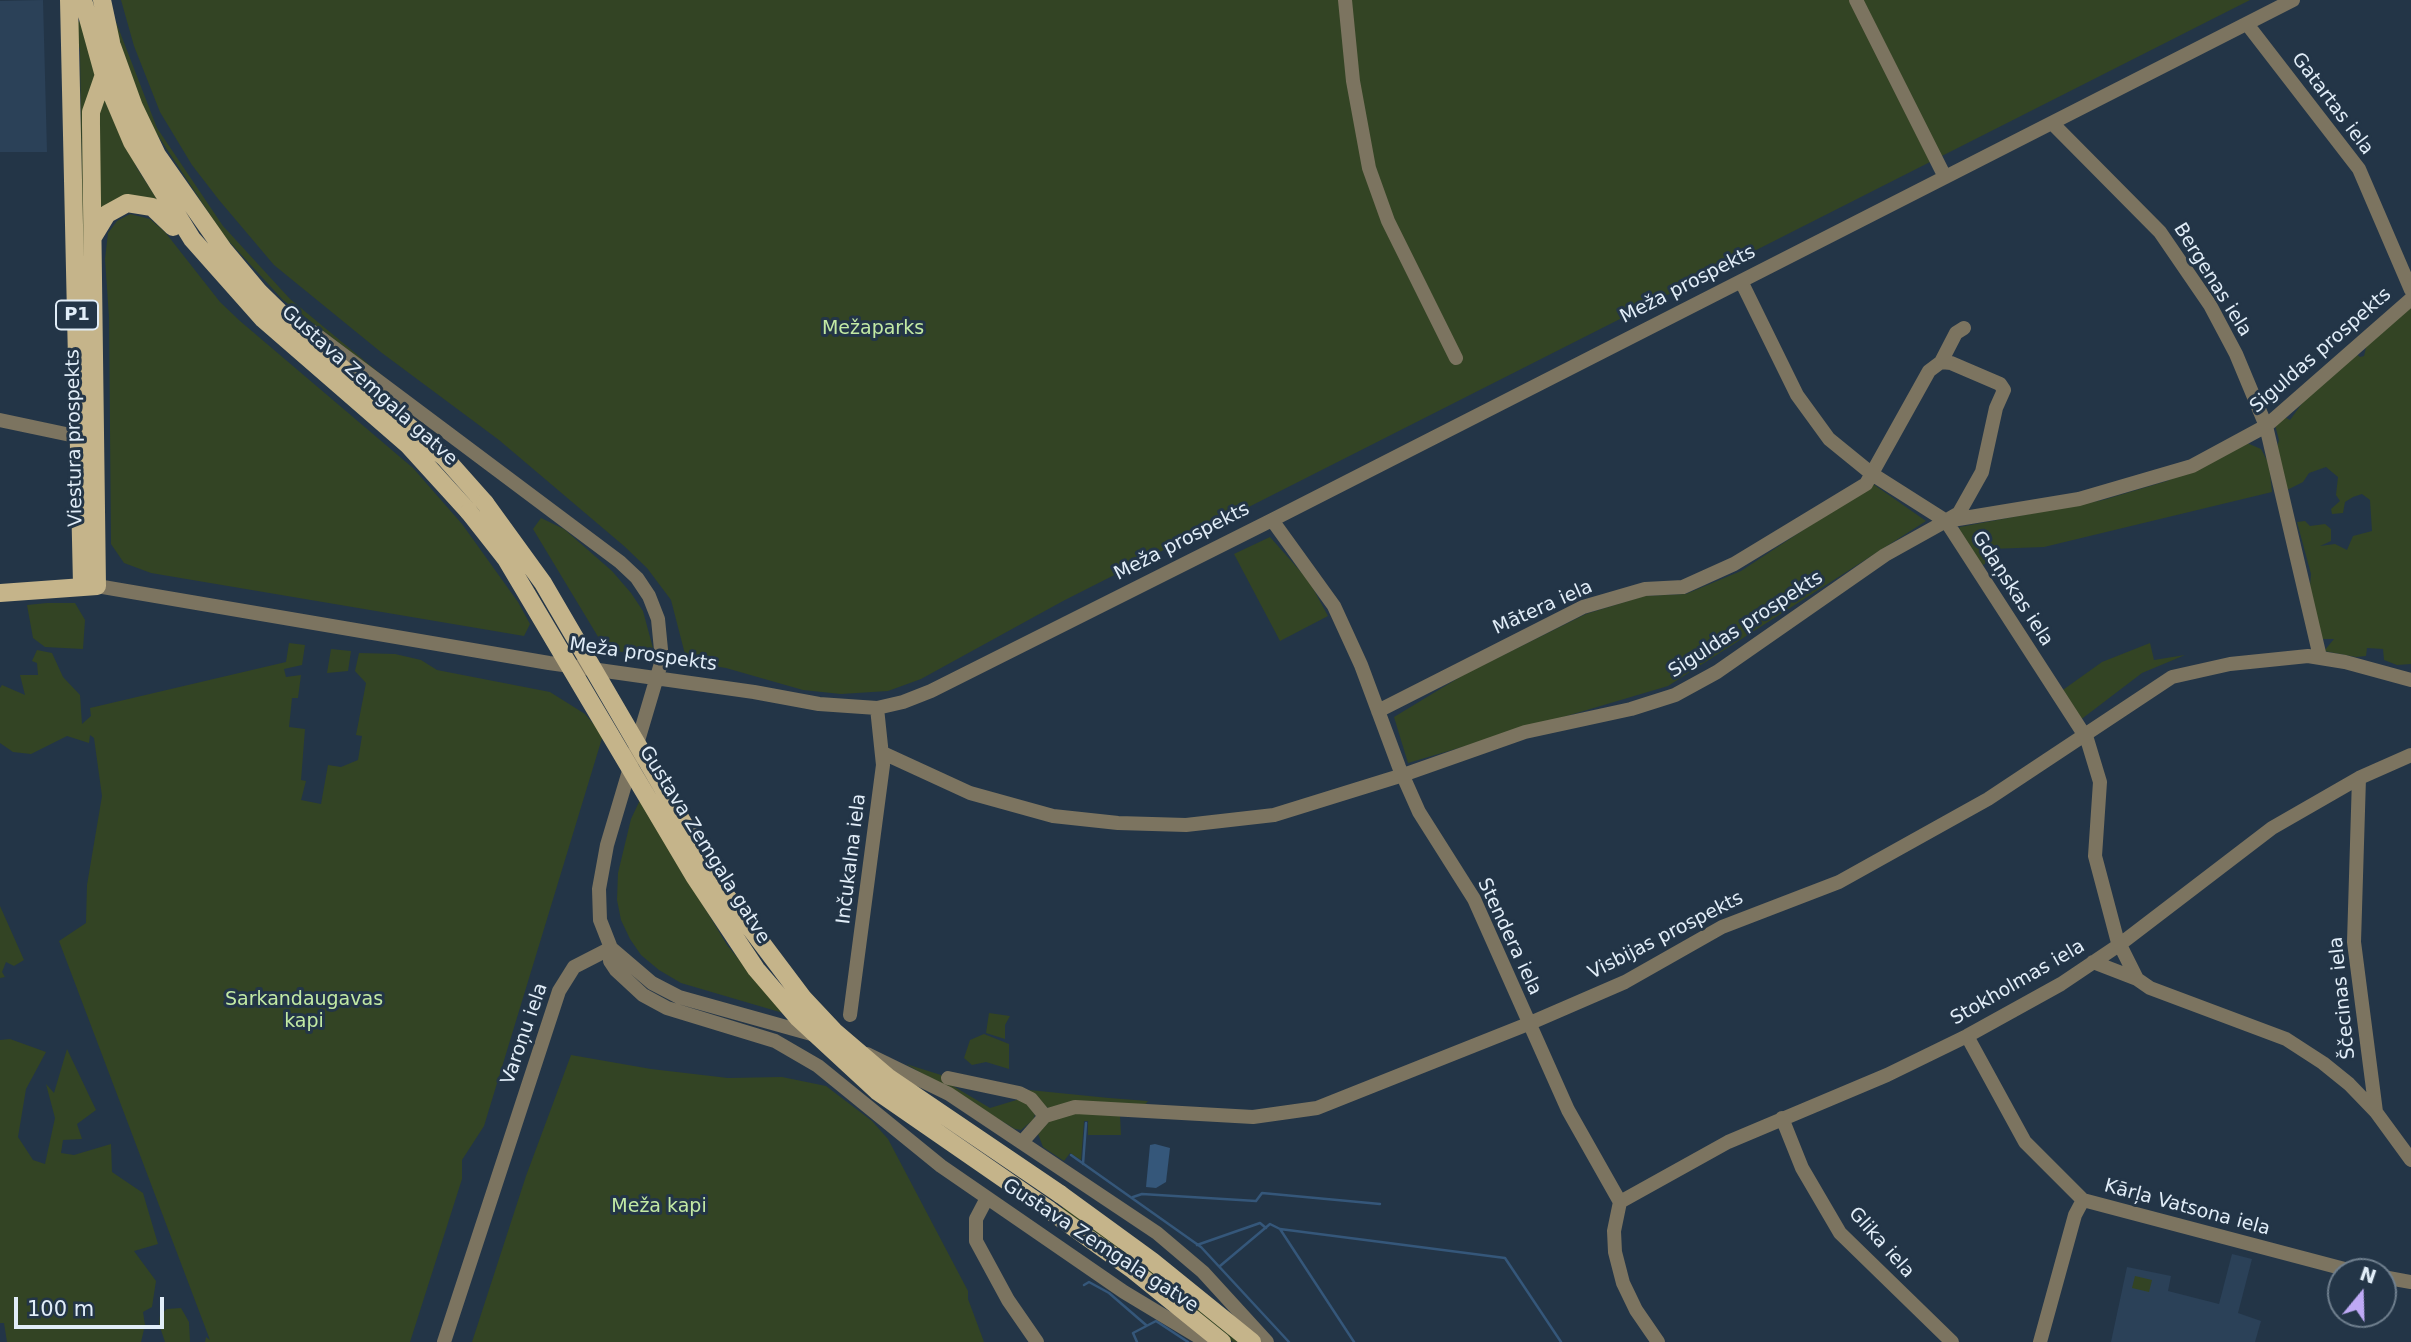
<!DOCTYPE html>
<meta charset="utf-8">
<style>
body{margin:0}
#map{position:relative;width:2411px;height:1342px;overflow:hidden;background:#233547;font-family:"DejaVu Sans",sans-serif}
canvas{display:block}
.north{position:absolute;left:2327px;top:1258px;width:70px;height:70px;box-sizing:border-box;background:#233547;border:2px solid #6f7f8e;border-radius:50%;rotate:19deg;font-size:19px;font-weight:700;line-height:28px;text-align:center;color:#e1edf8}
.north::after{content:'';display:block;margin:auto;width:24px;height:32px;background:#bea9f5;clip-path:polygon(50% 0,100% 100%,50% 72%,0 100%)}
.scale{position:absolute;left:14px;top:1297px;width:150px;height:32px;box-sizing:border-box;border:4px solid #e1edf8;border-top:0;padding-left:9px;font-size:21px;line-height:24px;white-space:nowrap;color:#e1edf8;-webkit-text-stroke:5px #233547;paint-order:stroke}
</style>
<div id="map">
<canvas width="2411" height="1342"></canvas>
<div class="north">N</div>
<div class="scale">100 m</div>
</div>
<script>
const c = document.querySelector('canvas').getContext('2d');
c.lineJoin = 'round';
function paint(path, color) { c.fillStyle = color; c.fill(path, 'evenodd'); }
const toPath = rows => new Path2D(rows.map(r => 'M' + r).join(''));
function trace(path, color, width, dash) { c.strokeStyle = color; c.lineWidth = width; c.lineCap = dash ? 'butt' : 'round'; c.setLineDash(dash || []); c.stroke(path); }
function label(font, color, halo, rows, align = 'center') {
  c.font = font + ' "DejaVu Sans",sans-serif'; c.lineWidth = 6; c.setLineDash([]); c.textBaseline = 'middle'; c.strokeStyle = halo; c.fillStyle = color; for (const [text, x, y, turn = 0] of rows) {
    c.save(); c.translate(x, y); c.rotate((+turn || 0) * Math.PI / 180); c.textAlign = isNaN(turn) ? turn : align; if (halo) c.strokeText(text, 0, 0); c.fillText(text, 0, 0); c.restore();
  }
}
const built = toPath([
 [43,0,47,152,0,152,0,1],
 [2232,1254,2252,1259,2238,1313,2261,1321,2255,1342,2111,1342,2127,1267,2171,1276,2168,1291,2219,1304]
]);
const green = toPath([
 [121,0,2250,0,1063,601,921,679,888,691,841,694,803,690,726,668,687,662,671,600,647,568,624,546,499,440,382,353,274,265,219,200,192,165,160,112,134,46],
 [82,21,97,72,85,432,80,50,75,30,77,22],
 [116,22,157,128,223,226,290,299,401,391,283,300,224,236,147,119,113,23],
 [103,94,137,168,162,207,154,202,98,217,96,126],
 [130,214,150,219,165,232,220,302,240,321,413,468,462,524,518,602,530,624,524,636,151,573,124,563,111,544,109,317,105,259,108,233,117,221],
 [2411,305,2411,664,2397,665,2384,660,2383,649,2367,648,2366,656,2356,657,2324,651,2334,639,2322,639,2310,586,2311,574,2297,522,2305,521,2310,526,2325,524,2331,529,2331,541,2320,546,2335,544,2347,550,2353,536,2372,531,2370,500,2362,494,2353,497,2345,502,2343,513,2332,514,2331,509,2340,501,2336,495,2338,477,2326,467,2309,473,2303,482,2285,491,2276,451,2279,440,2275,425,2283,416,2290,420,2308,395,2354,352,2360,357,2364,356,2367,344],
 [2247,443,2261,449,2269,464,2272,492,2044,547,1990,549,1985,564,1978,567,1957,534,1960,527,2103,500,2167,481],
 [1873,484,1926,521,1668,686,1408,763,1394,717,1465,674,1586,614,1644,596,1686,594,1741,571],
 [541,518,564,529,612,571,631,593,643,611,654,652,640,654,606,650,533,529],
 [1270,537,1309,581,1328,616,1280,641,1234,554],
 [47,603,75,603,85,620,83,649,45,647,33,638,27,605],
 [289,643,305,645,302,665,284,669,286,677,301,675,298,698,292,698,289,727,305,729,301,780,306,781,301,800,321,804,328,765,341,767,358,760,362,736,356,735,366,683,355,671,359,653,395,654,421,660,437,670,550,692,585,714,603,735,484,1126,462,1160,462,1179,410,1342,205,1342,206,1337,210,1340,59,941,86,923,87,885,102,796,94,738,90,735,89,743,67,736,31,754,13,752,0,743,0,688,2,685,25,695,20,675,38,675,37,663,32,661,37,650,52,653,63,677,80,695,82,724,91,716,90,708,286,662],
 [2150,643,2154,660,2185,655,2142,673,2079,721,2060,692,2102,662],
 [331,649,351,651,348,671,327,673],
 [640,800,727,945,783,1013,681,983,659,970,641,955,630,939,621,920,617,900,618,873,631,819],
 [0,906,24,960,14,966,6,962,2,972,5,977,0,978],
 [989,1013,1010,1016,1005,1025,1005,1039,986,1033],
 [984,1034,1009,1044,1009,1069,986,1062,972,1065,964,1058,970,1040],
 [10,1039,46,1052,26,1089,18,1137,33,1160,45,1164,55,1118,46,1084,54,1093,67,1049,96,1110,77,1124,82,1139,63,1140,61,1153,74,1155,111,1144,112,1172,143,1193,158,1244,134,1251,156,1281,152,1307,143,1312,145,1325,141,1342,7,1342,4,1323,0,1323,0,1040],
 [571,1055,651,1069,728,1078,782,1077,826,1086,872,1121,888,1139,968,1291,968,1299,984,1342,472,1342,526,1176],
 [906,1064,941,1075,948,1083,990,1108,1023,1098,1035,1115,1033,1120,1021,1130,1015,1129],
 [1029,1090,1109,1098,1148,1101,1145,1105,1048,1108,1026,1091],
 [1080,1113,1120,1115,1121,1135,1088,1135,1088,1121,1084,1121,1081,1160,1070,1153,1064,1161,1043,1147,1038,1134,1053,1117],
 [1064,1206,1109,1237,1243,1342,1233,1342,1061,1210],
 [2135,1276,2152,1280,2149,1292,2132,1288],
 [181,1308,189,1322,190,1342,165,1342,159,1324,160,1315,167,1309]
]);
const water = toPath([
 [1155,1144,1170,1148,1166,1182,1156,1188,1146,1187,1150,1145]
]);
const stream = toPath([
 [1071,1155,1201,1247,1289,1342],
 [1083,1164,1086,1123],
 [1133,1197,1142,1194,1256,1201,1262,1193,1380,1204],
 [1280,1229,1505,1258,1561,1342],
 [1197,1245,1260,1223,1266,1228],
 [1220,1266,1270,1224,1280,1229,1354,1342],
 [1084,1285,1089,1282,1109,1293,1146,1325],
 [1137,1342,1133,1333,1156,1321,1188,1342]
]);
const minor = toPath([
 [1345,0,1353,81,1369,168,1388,221,1456,358],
 [1856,0,1945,177],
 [2247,24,2359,169,2411,290],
 [2052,123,2160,232,2210,305,2236,354,2266,426,2320,657],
 [1741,281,1797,395,1829,439,1872,474,1946,521,2087,739,2100,782,2095,856,2117,939,2137,979,2150,988,2286,1039,2323,1063,2349,1084,2376,1112],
 [313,332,620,562,637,578,649,596,658,619,662,660,607,845,599,889,600,920,611,948,610,961,616,970,643,995,667,1008,775,1041,818,1066,941,1166,1124,1292,1207,1342],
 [1941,362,1956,333,1964,328],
 [0,420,80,437],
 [1272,520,1334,606,1361,665,1399,767,1419,812,1474,899,1568,1110,1620,1202,1614,1231,1615,1252,1623,1283,1636,1310,1658,1342],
 [97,586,549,663,754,692,819,704,877,708,903,702,931,691,1272,520,2293,0],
 [1378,711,1583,607,1645,589,1683,587,1734,564,1866,484,1929,371,1941,362,1951,363,2000,384,2004,390,1996,408,1982,472,1959,513,1947,520],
 [883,753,970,793,1053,816,1118,823,1186,825,1274,815,1403,775,1525,732,1631,709,1675,695,1717,672,1885,555,1946,521,2079,499,2192,466,2266,426,2411,299],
 [2359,778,2354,942,2376,1112,2411,1160],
 [611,948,652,983,679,997,815,1035],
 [2093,962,2137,979],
 [850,1015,883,765,877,708],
 [1967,1036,2025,1142,2083,1200,2356,1272],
 [867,1054,949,1094,1157,1233,1203,1272,1267,1342],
 [948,1078,1019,1093,1031,1099,1045,1116,1075,1107,1253,1117,1317,1108,1528,1024,1625,982,1722,927,1839,882,1988,799,2172,677,2230,664,2308,656,2345,662,2411,680],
 [1782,1118,1802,1168,1840,1233,1952,1342],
 [1023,1141,1045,1116],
 [987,1198,976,1219,976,1241,1008,1300,1037,1342],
 [1620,1202,1728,1142,1887,1075,1967,1036,2061,984,2119,945,2272,828,2359,778,2411,755],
 [2383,1277,2411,1282],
 [444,1342,559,991,574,967,611,948],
 [2040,1342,2075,1215,2083,1200]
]);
const major = toPath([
 [69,0,82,585],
 [83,0,104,76,132,142,192,239,263,319,408,445,469,512],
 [112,46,134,107,157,155,223,249,259,292,297,329,445,458,485,503],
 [93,237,107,214,127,203,152,207,173,227],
 [0,593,97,586,91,125,91,112,107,66,111,42,102,0],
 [1060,1194,1152,1261,1252,1342],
 [1049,1210,1133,1270,1222,1342]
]);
const majorBridge = toPath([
 [485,503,543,583,724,893,803,998,834,1031,889,1078,1060,1194],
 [469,512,506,559,694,876,756,969,798,1018,877,1091,1049,1210]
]);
const shields = [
 [77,315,42]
];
const shieldNames = [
 ["P1",77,315]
];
const streetNames = [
 ["Gatartas iela",2332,104,53],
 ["Bergenas iela",2212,280,58],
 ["Meža prospekts",1688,285,-27],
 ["Siguldas prospekts",2321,351,-41],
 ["Gustava Zemgala gatve",369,386,42],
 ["Viestura prospekts",75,438,-91],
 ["Meža prospekts",1182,542,-27],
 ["Gdaņskas iela",2012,589,57],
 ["Mātera iela",1543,608,-24],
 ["Siguldas prospekts",1746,625,-33],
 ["Meža prospekts",643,655,8],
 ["Gustava Zemgala gatve",704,845,58],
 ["Inčukalna iela",852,859,-83],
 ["Visbijas prospekts",1666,936,-27],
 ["Stendera iela",1509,937,65],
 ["Stokholmas iela",2018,983,-30],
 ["Ščecinas iela",2343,998,-96],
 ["Varoņu iela",525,1034,-71],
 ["Kārļa Vatsona iela",2187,1208,15],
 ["Glika iela",1881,1243,48],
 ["Gustava Zemgala gatve",1100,1246,33]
];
const parkNames = [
 ["Mežaparks",873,329],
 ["Sarkandaugavas",304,1000],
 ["kapi",304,1022],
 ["Meža kapi",659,1207]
];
paint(built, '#2b4158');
paint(green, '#334424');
paint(water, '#35577a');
trace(stream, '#35577a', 2.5);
trace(minor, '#7c7460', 14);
trace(major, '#c5b48a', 18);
trace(majorBridge, '#c5b48a', 18);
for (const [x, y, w] of shields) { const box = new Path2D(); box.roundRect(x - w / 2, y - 14.5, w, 29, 5); c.fillStyle = '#233547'; c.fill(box); trace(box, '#e1edf8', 2); }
label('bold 18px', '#e1edf8', null, shieldNames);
label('19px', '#e1edf8', '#233547', streetNames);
label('19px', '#c2e9a4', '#233547', parkNames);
</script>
